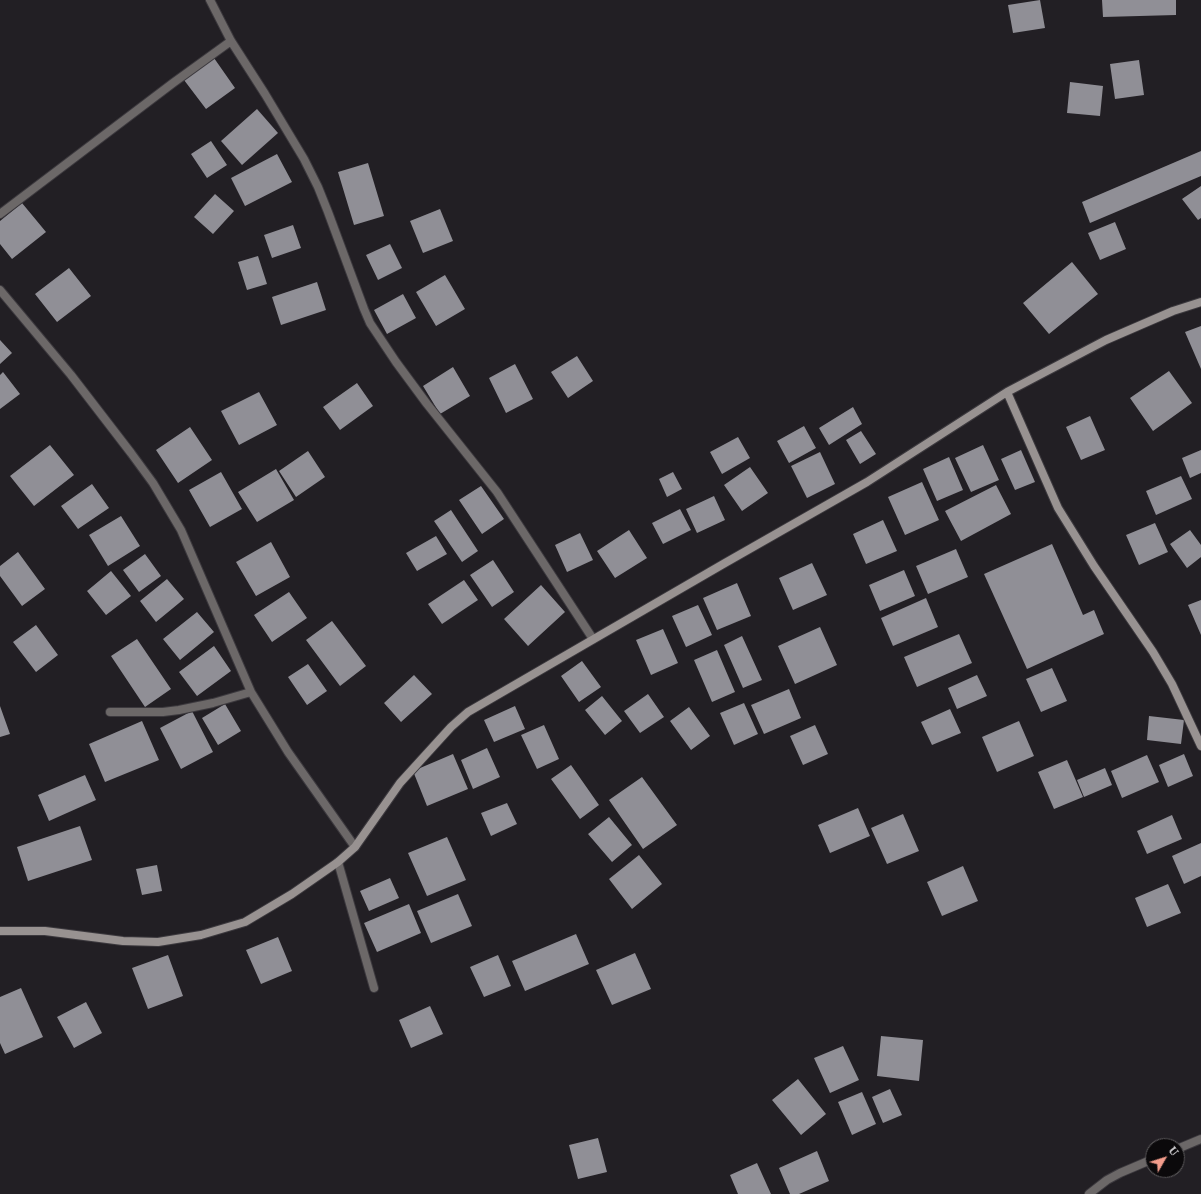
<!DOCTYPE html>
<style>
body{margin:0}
#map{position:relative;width:1201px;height:1194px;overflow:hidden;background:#221f24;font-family:"Noto Serif",serif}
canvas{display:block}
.north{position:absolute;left:1145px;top:1138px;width:40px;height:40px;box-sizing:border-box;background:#0b090b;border:1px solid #5e5c5e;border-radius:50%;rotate:51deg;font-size:11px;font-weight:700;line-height:16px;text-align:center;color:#dad8db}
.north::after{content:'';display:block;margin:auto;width:14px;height:18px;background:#f49d8c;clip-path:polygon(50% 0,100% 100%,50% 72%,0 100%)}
</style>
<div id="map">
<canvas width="1201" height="1194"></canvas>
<div class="north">U</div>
</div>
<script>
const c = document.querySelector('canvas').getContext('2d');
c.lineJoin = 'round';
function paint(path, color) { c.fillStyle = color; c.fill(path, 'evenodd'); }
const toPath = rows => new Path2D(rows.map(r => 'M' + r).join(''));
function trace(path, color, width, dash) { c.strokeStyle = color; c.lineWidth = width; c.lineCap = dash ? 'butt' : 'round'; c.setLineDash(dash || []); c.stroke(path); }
const building = toPath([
 [1040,0,1045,28,1013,33,1008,5],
 [1102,0,1176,0,1176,15,1103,17],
 [214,58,235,88,206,109,184,80],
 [1139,60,1144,95,1115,99,1110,64],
 [1070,82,1103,86,1100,116,1067,113],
 [257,109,278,133,242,165,221,141],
 [211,141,227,165,207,178,191,154],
 [1201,151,1201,176,1090,223,1082,202],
 [277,154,292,182,245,206,231,178],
 [368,163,384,216,354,225,338,172],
 [1201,186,1201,218,1198,220,1182,199],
 [215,194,234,211,213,234,194,217],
 [22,203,46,232,12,259,0,244,0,221],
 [440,209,453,241,423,253,410,221],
 [1115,222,1126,249,1100,260,1088,233],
 [293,225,301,248,272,258,264,235],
 [390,244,402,268,378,280,366,255],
 [258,256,267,284,247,290,238,262],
 [1072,262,1098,294,1049,334,1023,303],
 [69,268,91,296,57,322,35,294],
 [445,275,465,309,436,326,416,292],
 [317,282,326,310,281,325,272,297],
 [403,294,416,318,387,334,374,310],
 [1201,326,1201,369,1185,332],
 [0,340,12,353,0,364],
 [577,356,593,381,568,398,551,372],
 [515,364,533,399,506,413,489,378],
 [453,367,470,396,440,414,423,386],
 [1169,371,1192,403,1153,431,1130,398],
 [3,372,20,394,0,409,0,375],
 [357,383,373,406,340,430,323,407],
 [259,392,277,425,239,445,221,411],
 [853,407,862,424,829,445,819,428],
 [1090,416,1105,450,1081,460,1066,427],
 [804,426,816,448,789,463,777,441],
 [190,427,212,460,178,483,156,450],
 [861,431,876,454,860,464,846,440],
 [738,437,750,458,722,474,710,452],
 [50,445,74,475,34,506,10,476],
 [983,445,999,480,971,492,955,458],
 [1021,450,1035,482,1015,490,1001,459],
 [1201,450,1201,473,1190,478,1182,458],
 [308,451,325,477,296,497,279,471],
 [820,452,835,484,807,498,791,466],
 [949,457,963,490,937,501,923,469],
 [750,467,768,493,742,511,724,485],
 [276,469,294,500,257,522,238,492],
 [221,472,242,509,210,527,189,490],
 [673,472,682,489,667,497,659,479],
 [1181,476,1192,499,1156,515,1146,491],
 [922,482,939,520,905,535,888,497],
 [92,484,109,508,78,529,61,506],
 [996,485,1011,514,961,541,945,511],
 [481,486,504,519,482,534,459,500],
 [714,496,725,520,697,533,686,509],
 [680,509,691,530,663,544,652,523],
 [451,510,478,551,462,562,434,521],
 [121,516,140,546,108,566,89,535],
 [883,520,897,551,866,564,853,534],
 [1155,523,1168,552,1139,565,1126,535],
 [629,530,647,558,615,578,597,551],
 [1190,530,1201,545,1201,557,1187,568,1170,544],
 [580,533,593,560,567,572,555,545],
 [436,536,447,554,417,571,406,553],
 [271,542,290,577,256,596,236,562],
 [1052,544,1083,615,1094,610,1104,634,1027,669,984,574],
 [956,549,968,577,928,594,916,566],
 [18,552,45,589,22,606,0,576,0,566],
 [145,554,161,576,139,592,123,570],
 [493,560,514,592,492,607,470,575],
 [812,563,827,595,793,610,779,578],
 [904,570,915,596,880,611,869,585],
 [111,571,131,596,106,615,87,591],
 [167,579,184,599,156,622,140,601],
 [464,580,478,600,442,624,428,604],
 [737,583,751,616,717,630,703,598],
 [541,585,565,612,528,646,504,619],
 [289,592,307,618,272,642,254,615],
 [926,598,938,627,893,646,881,618],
 [1201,600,1201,635,1188,605],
 [698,605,712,635,686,647,672,616],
 [197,612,214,632,180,660,163,639],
 [332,621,366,666,340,686,306,640],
 [36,625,58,655,36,672,13,642],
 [820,627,837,665,795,684,778,646],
 [663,629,678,663,651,675,636,640],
 [959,634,972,663,917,687,904,657],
 [742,636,762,680,743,688,724,645],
 [137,639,171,689,145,707,111,656],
 [214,646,231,671,197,696,179,672],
 [717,650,735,692,712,702,694,660],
 [582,661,601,687,579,702,561,676],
 [308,664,327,691,307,705,288,677],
 [1052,668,1067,701,1041,712,1026,679],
 [414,675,432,694,401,722,384,703],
 [977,675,987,696,957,709,948,688],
 [789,689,801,718,764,734,751,705],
 [648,694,664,717,640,733,624,711],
 [602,696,622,721,605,735,585,710],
 [744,703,758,734,734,745,720,713],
 [225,704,241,731,218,745,202,718],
 [0,706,10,734,0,737],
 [515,706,525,729,494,742,484,720],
 [689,707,710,736,691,750,670,721],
 [950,709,961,733,932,745,921,722],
 [192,711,213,752,181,769,160,728],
 [1149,716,1184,720,1181,744,1147,740],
 [142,721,159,760,105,782,89,744],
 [1019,721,1034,756,997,772,982,737],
 [544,725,559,759,537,769,521,735],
 [815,725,828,754,803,765,790,736],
 [487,748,500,777,473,789,461,760],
 [453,754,468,789,427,806,413,771],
 [1184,754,1193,776,1168,787,1159,765],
 [1147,755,1159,782,1122,798,1111,771],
 [1067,760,1083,797,1054,809,1038,772],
 [571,765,599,805,580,819,551,779],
 [1105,768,1112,785,1084,797,1077,780],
 [85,775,96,800,49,821,38,795],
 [642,777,677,825,643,849,609,800],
 [507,803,517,824,491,836,481,813],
 [858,808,870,836,830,853,818,825],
 [903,814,919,851,887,864,871,828],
 [1172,815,1182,839,1147,854,1137,831],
 [609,817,632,845,612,862,588,834],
 [80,826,92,860,28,881,17,847],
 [447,837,466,880,427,896,408,853],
 [1201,843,1201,876,1184,884,1172,856],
 [639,855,662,884,632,909,609,879],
 [157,865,162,891,142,895,136,869],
 [963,866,978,901,942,916,927,882],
 [390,878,399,898,369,911,360,891],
 [1168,884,1181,913,1147,927,1135,898],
 [458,894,472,926,431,943,417,911],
 [409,904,421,933,377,952,364,923],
 [576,934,589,964,525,991,512,961],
 [278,937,292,971,261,984,246,950],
 [635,953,651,989,612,1005,596,970],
 [168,955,183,996,148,1009,132,968],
 [498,955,511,986,484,997,470,967],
 [21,988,43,1037,5,1054,0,1043,0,997],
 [86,1002,102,1033,74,1048,57,1017],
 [430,1006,443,1034,411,1048,399,1020],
 [881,1036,923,1040,919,1081,877,1076],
 [843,1046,859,1080,830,1093,814,1058],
 [798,1079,826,1114,801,1135,772,1100],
 [890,1089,902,1115,883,1123,872,1097],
 [862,1092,876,1124,852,1135,838,1102],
 [598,1138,607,1172,578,1179,569,1145],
 [817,1151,829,1181,799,1194,790,1194,779,1168],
 [757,1163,771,1194,738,1194,730,1175]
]);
const street = toPath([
 [210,0,231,41,265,94,304,159,318,187,328,212,364,309,370,323,396,362,427,404,497,492,593,639],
 [0,214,173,83,231,41],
 [0,290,71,375,131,453,153,483,181,530,251,692,288,752,355,847],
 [110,712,163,712,179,710,213,703,251,692],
 [338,862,374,988],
 [1177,1149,1201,1139],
 [1089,1194,1107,1180,1120,1173,1153,1159]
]);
const secondary = toPath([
 [1007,392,1106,340,1173,311,1201,302],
 [0,931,45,931,123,941,158,942,201,935,245,922,292,894,338,862,355,847,400,783,451,727,468,712,725,563,867,482,1007,392,1058,508,1094,566,1153,652,1172,684,1201,746]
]);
paint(building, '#908f96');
trace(street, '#3c393e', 10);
trace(secondary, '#3c393e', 10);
trace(street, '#6c6868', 8);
trace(secondary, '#989291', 8);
</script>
